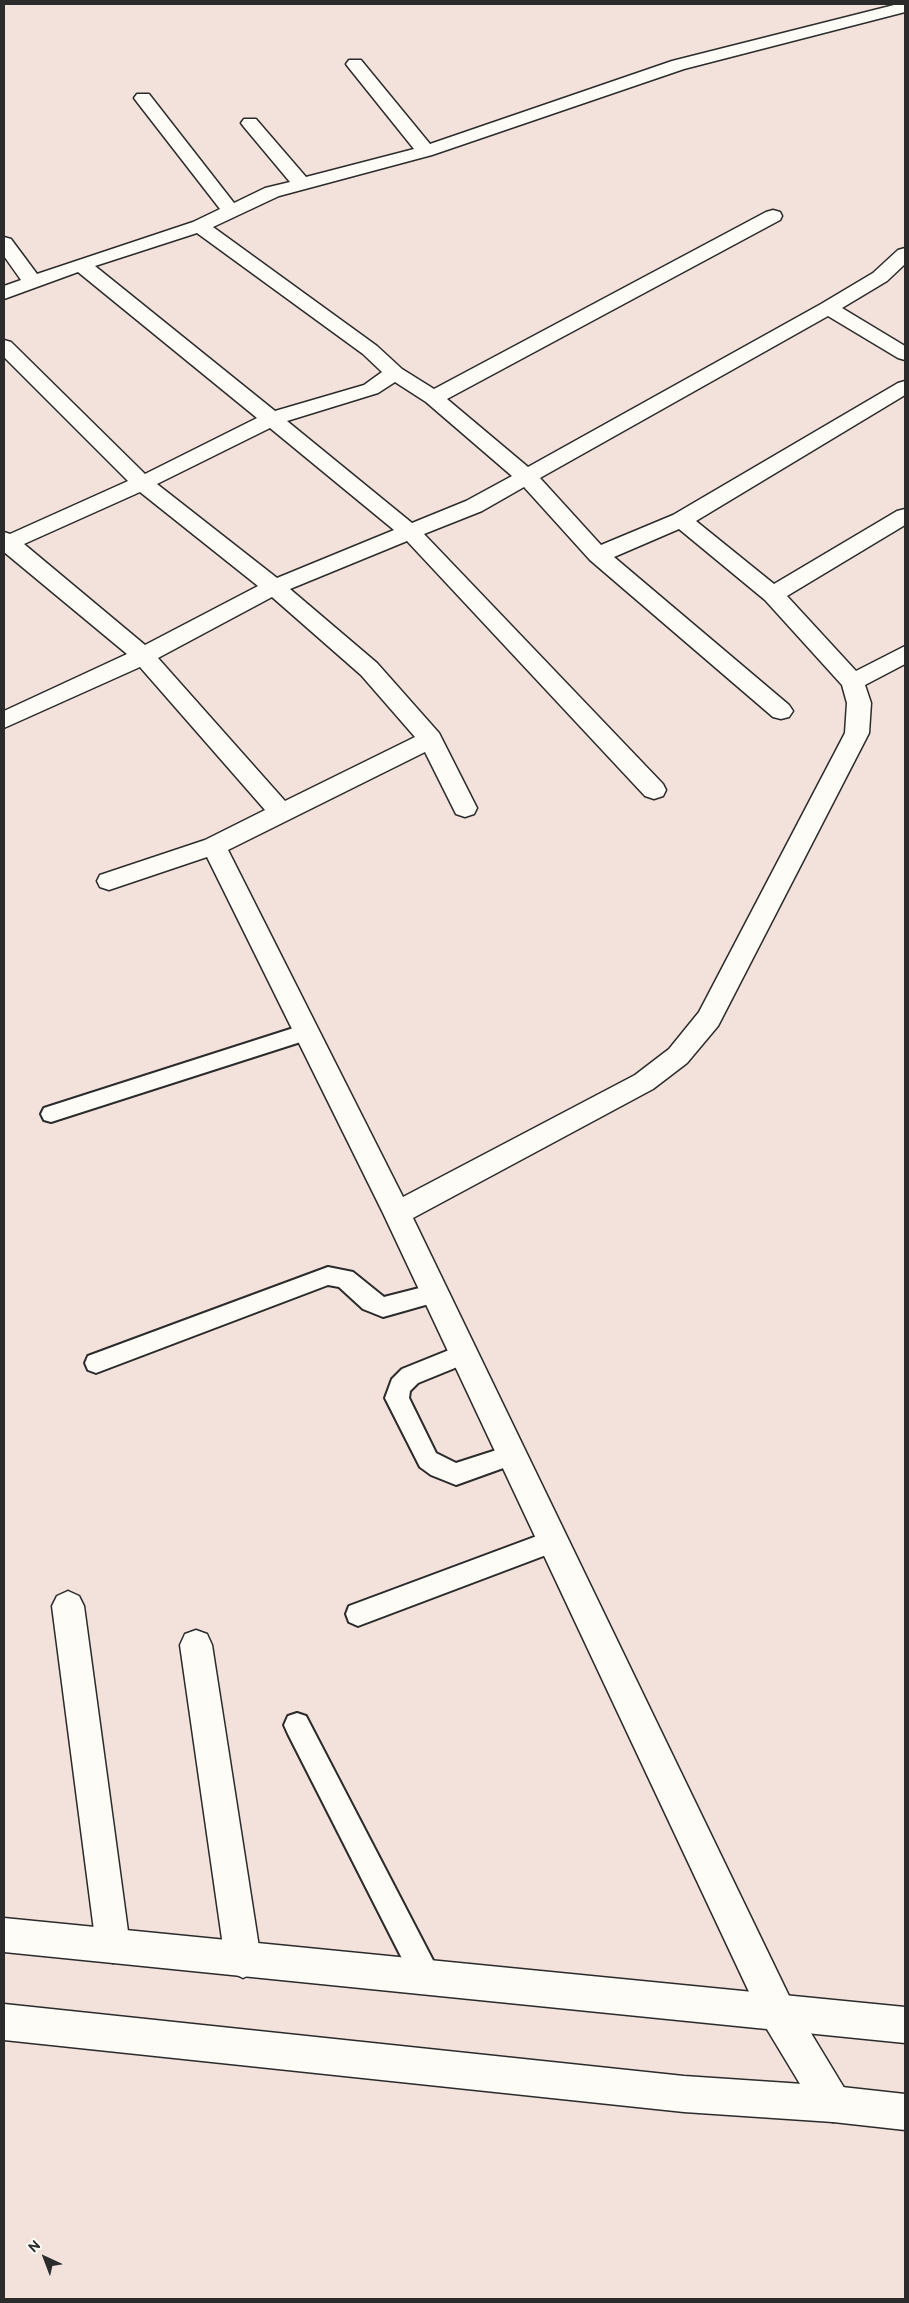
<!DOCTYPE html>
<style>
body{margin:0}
#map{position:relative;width:909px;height:2303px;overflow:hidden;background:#f3e1dc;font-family:"Balsamiq Sans",sans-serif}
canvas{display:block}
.frame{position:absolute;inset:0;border:5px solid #2b2b2b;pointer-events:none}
.north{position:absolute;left:20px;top:2233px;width:50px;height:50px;-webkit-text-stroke:4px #fdfcf7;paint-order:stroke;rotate:317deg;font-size:14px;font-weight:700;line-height:20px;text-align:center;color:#2b2b2b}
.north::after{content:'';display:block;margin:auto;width:18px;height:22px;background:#2b2b2b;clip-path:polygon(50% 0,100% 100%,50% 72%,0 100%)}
</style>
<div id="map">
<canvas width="909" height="2303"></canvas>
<div class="frame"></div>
<div class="north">N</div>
</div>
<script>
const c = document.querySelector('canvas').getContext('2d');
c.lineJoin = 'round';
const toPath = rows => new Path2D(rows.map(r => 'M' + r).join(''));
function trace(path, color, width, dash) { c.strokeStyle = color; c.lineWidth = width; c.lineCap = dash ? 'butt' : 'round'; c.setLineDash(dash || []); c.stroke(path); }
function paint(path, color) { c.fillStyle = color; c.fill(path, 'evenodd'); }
const lane = toPath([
 [306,1024,313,1026,316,1032,313,1038,51,1122,44,1120,41,1114,44,1108,306,1024],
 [328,1267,353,1272,384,1297,435,1284,443,1286,446,1293,443,1300,383,1317,363,1309,339,1287,328,1285,96,1373,88,1370,85,1363,88,1356,328,1267],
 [464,1344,472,1347,475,1354,472,1361,418,1383,410,1391,409,1398,436,1453,456,1463,512,1445,520,1448,524,1455,520,1462,456,1485,431,1475,420,1467,385,1398,392,1379,402,1369,464,1344],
 [553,1530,562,1533,565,1541,562,1549,358,1626,349,1622,346,1614,349,1606,553,1530],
 [297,1713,306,1716,437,1968,441,1978,437,1988,427,1992,417,1988,288,1734,284,1725,288,1716,297,1713]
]);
const street = toPath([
 [898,4,905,4,905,12,684,69,432,155,279,196,213,227,377,346,402,369,434,389,766,212,773,210,780,212,782,216,780,220,447,399,528,467,821,304,873,273,898,250,905,248,905,264,887,281,842,308,905,346,905,360,898,358,828,316,540,478,601,545,673,515,898,383,905,381,905,395,696,521,774,584,897,511,905,509,905,525,787,596,856,671,905,646,905,664,865,685,871,703,869,733,718,1026,687,1063,653,1089,413,1218,791,2000,846,2091,851,2104,846,2117,833,2122,820,2117,765,2026,383,1213,207,857,109,890,100,887,97,881,100,875,205,840,265,810,140,667,4,728,4,711,127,654,4,552,4,532,10,534,128,481,4,357,4,340,11,342,145,474,257,418,78,272,4,299,4,286,21,280,4,256,4,237,11,239,37,274,193,222,220,209,137,102,134,98,137,94,149,94,234,203,265,188,290,182,244,127,241,123,244,119,256,119,306,177,414,149,349,68,346,64,349,60,361,60,430,144,672,61,898,4],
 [197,233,363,354,382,372,364,385,275,411,95,266,197,233],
 [395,382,426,402,512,476,466,501,412,523,287,421,378,393,395,382],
 [270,428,394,530,277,578,157,484,270,428],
 [524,487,590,560,773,717,781,719,789,717,793,711,789,705,614,557,679,529,765,600,842,685,847,703,845,733,699,1012,669,1049,635,1075,403,1197,228,850,425,752,456,814,465,817,474,814,477,808,439,733,377,663,290,589,407,541,645,796,654,799,663,796,666,790,663,784,424,534,482,511,524,487],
 [140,492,258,586,145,645,24,544,140,492],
 [272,597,361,675,415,737,285,801,158,658,272,597],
 [68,1591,79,1596,84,1606,130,1946,125,1958,113,1963,101,1958,96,1946,52,1606,57,1596,68,1591],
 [196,1630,207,1634,212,1645,261,1960,255,1972,243,1978,231,1972,225,1960,180,1645,185,1634,196,1630]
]);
const primary = toPath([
 [4,1918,905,2007,905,2043,4,1952,4,1918],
 [4,2004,684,2076,833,2086,905,2094,905,2130,833,2122,684,2112,4,2040,4,2004]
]);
trace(lane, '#2b2b2b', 4);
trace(street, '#2b2b2b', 3);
trace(primary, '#2b2b2b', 3);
paint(lane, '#fdfcf7');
paint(street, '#fdfcf7');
paint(primary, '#fdfcf7');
</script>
